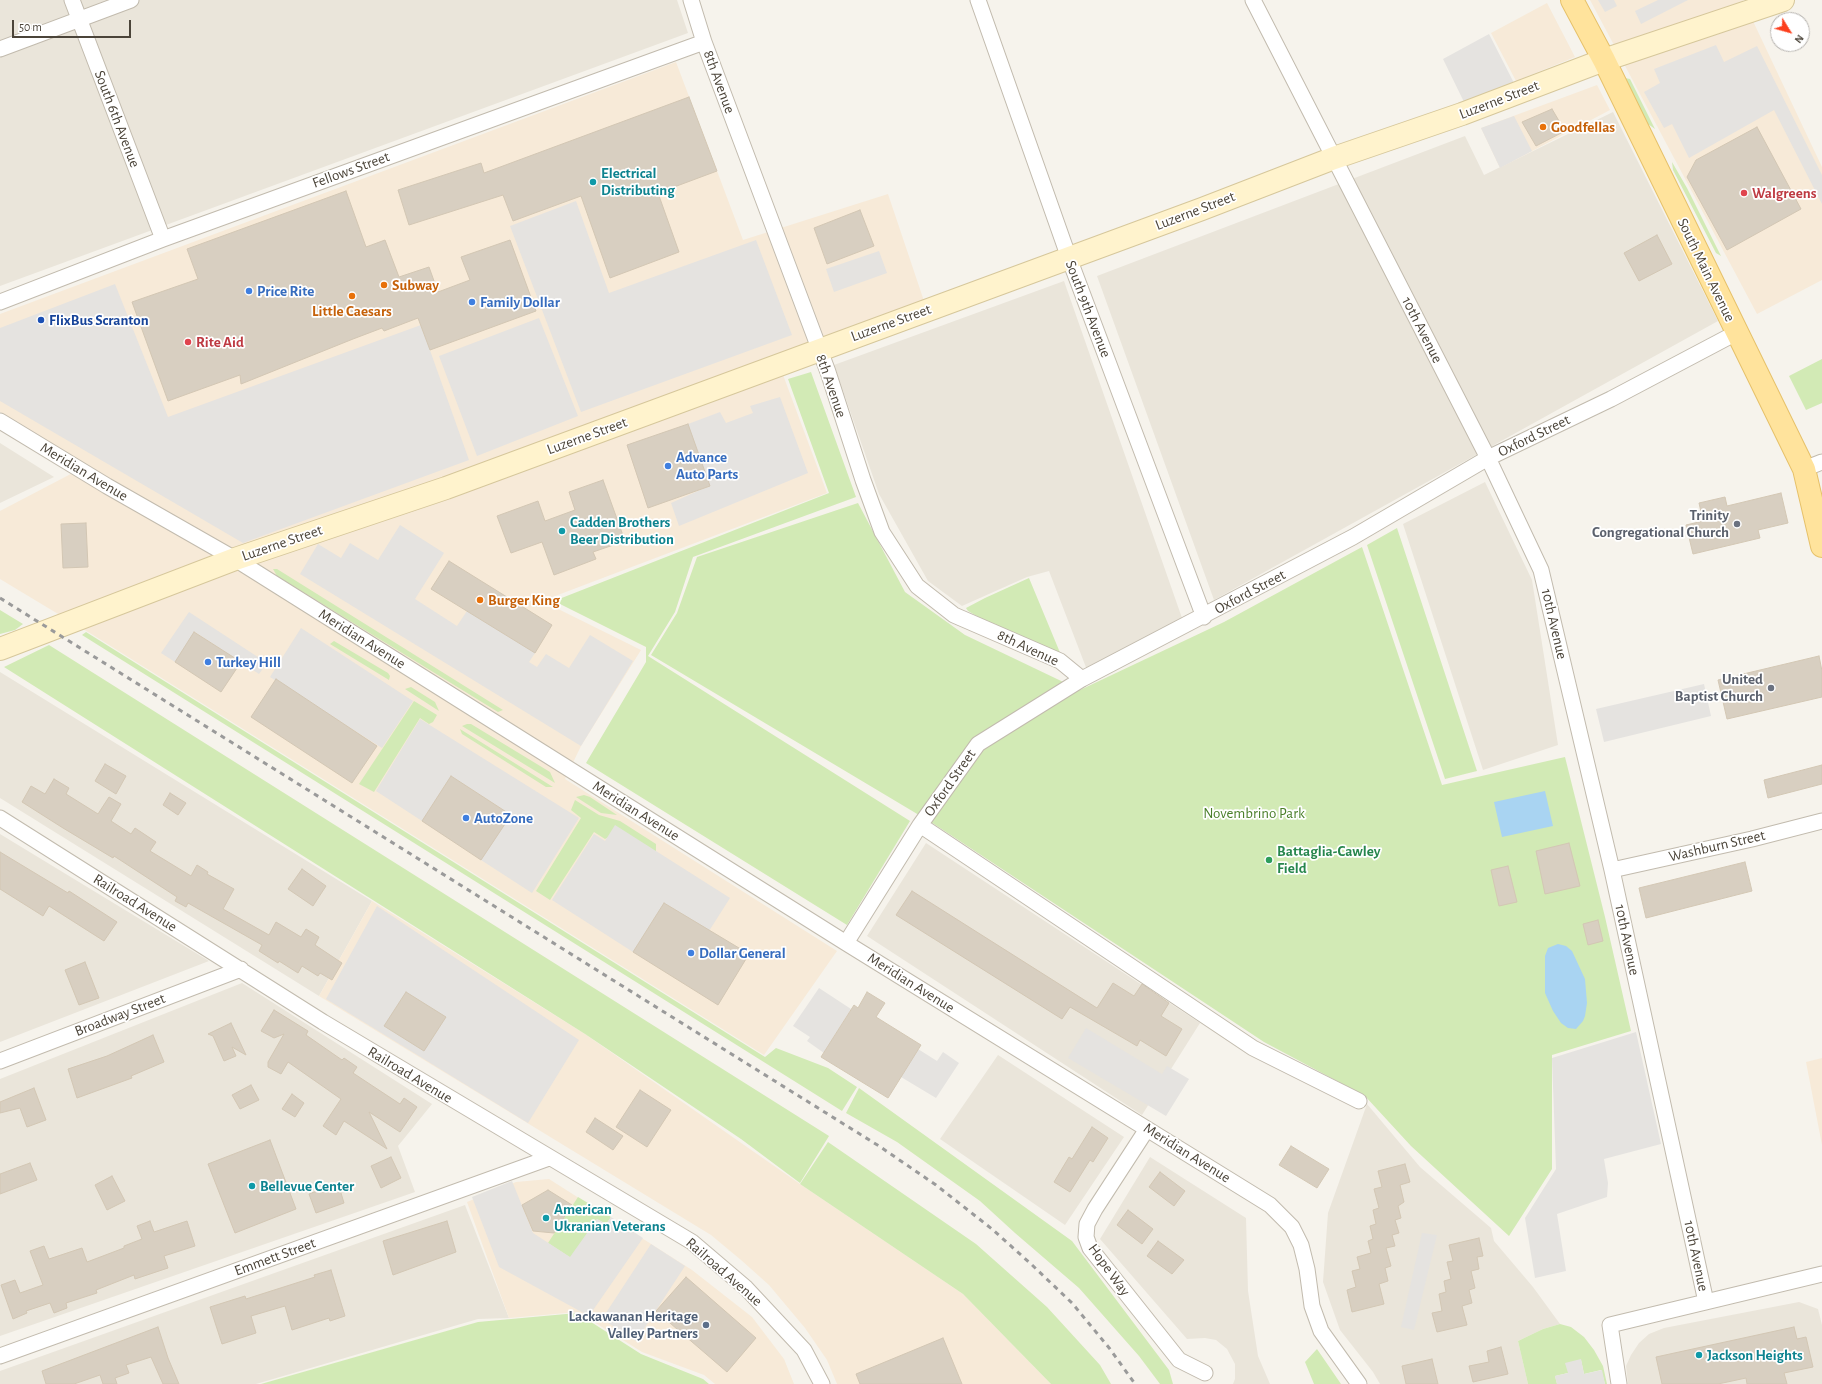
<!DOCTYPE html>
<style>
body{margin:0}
#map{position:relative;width:1822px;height:1384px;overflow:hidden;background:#f6f3ec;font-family:"Alegreya Sans",sans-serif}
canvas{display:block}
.north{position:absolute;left:1770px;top:12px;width:40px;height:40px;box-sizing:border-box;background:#fff;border:1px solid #b7b4b0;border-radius:50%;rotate:127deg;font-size:11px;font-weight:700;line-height:16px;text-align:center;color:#4b4439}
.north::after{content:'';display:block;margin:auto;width:14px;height:18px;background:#fc3f1d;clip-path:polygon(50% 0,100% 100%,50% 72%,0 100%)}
.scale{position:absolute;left:12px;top:20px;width:119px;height:18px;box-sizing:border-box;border:2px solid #4b4439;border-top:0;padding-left:5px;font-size:12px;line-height:14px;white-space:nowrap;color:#4b4439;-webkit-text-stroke:3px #fff;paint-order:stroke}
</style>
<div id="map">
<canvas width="1822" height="1384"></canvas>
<div class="north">N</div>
<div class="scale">50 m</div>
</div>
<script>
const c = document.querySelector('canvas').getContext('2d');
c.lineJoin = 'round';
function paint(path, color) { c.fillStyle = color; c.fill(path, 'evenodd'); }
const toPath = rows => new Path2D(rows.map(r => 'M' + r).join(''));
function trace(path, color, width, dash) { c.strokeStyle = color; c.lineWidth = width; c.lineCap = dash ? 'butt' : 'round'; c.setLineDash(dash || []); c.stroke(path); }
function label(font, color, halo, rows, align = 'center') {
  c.font = font + ' "Alegreya Sans",sans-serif'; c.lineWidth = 3.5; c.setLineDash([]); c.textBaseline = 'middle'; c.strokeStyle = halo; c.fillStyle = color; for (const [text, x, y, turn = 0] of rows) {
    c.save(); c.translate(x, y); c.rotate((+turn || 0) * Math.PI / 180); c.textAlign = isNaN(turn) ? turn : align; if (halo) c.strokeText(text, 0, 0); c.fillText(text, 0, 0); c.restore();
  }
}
const residential = toPath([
 [0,0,677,0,688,33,0,286],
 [1613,112,1718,321,1214,600,1097,276,1465,136,1484,175],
 [1064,281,1182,618,1087,670,1049,571,1027,577,962,606,928,581,879,494,834,365],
 [0,443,54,477,0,503],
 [1485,482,1532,580,1558,745,1483,770,1403,524],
 [0,672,372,901,319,996,0,798],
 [0,834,209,961,0,1042],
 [926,843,1200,1023,1142,1115,867,936],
 [242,983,432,1104,398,1146,415,1192,0,1336,0,1079],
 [998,1055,1124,1137,1065,1225,940,1139],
 [1367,1104,1420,1167,1491,1228,1494,1241,1533,1287,1560,1324,1543,1329,1518,1341,1528,1384,1380,1384,1373,1372,1340,1330,1323,1282,1328,1213],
 [1150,1157,1246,1218,1248,1291,1258,1356,1270,1384,1233,1384,1235,1379,1235,1364,1227,1349,1216,1340,1205,1338,1187,1339,1100,1239],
 [465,1205,509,1318,478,1319,256,1384,0,1384,0,1371],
 [1799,1302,1818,1309,1822,1325,1822,1384,1628,1384,1626,1366,1631,1355,1639,1343,1649,1334,1664,1328]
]);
const commercial = toPath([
 [1590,0,1743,0,1822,167,1822,280,1757,314],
 [1547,3,1575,57,1516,81,1491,33],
 [676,62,743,240,888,194,924,301,776,356,827,493,542,601,641,650,581,746,565,779,837,951,764,1055,93,635,0,579,0,511,86,466,0,412,0,314],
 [1597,85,1610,110,1500,168,1481,128],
 [372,901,585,1034,800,1184,963,1294,1051,1384,837,1384,827,1360,805,1328,769,1285,741,1260,711,1235,319,996],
 [1822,1058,1822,1145,1806,1062],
 [549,1179,692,1270,752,1317,784,1359,794,1384,715,1384,704,1375,642,1352,578,1312,509,1318,467,1202,516,1182]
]);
const green = toPath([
 [1625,78,1630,79,1655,129,1648,124],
 [1672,162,1687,188,1721,256,1716,253,1673,170],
 [1822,359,1822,403,1806,410,1789,376],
 [811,372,856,497,693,557,675,612,648,656,910,821,847,925,586,763,646,662,646,647,554,601,829,493,788,379],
 [858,503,905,592,965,635,1080,690,1224,622,1362,547,1442,785,1565,757,1605,917,1631,1031,1552,1055,1552,1169,1509,1236,1411,1146,1365,1096,1264,1042,934,824,651,655,677,613,697,557],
 [1397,528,1477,771,1445,779,1367,545],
 [273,569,277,569,503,710,498,712,277,576],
 [1029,578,1061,655,987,622,968,611,966,608,985,598],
 [0,610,23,624,15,630,0,634],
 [86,632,765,1057,776,1048,828,1068,857,1087,842,1111,82,635],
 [334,641,388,673,390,676,389,680,330,644],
 [49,645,829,1136,800,1183,741,1139,585,1034,4,667],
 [411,687,435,702,439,711,405,689],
 [414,701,437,715,433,722,429,724,420,718,374,792,359,784],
 [467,724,471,724,550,772,555,783,462,726],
 [460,729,553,787,546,787,462,734],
 [584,795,590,797,617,815,601,813,576,797],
 [575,800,599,815,620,821,656,844,656,854,609,837,605,839,594,832,550,900,536,891,581,818,571,810],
 [859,1088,1072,1241,1169,1370,1173,1384,1160,1384,1139,1356,1079,1288,1015,1233,980,1201,897,1142,846,1113],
 [828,1142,976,1244,1047,1307,1100,1365,1111,1384,1051,1384,963,1294,800,1184],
 [578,1197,611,1217,606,1224,597,1219,571,1258,548,1243],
 [577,1313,641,1354,703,1379,709,1384,261,1384,478,1322],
 [1560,1324,1571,1327,1584,1337,1594,1350,1603,1366,1607,1384,1605,1384,1601,1370,1584,1374,1581,1360,1568,1373,1555,1376,1557,1384,1528,1384,1518,1341,1543,1329],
 [1317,1349,1341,1384,1314,1384,1305,1362]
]);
const parking = toPath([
 [1598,0,1614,0,1617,6,1605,12],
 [1658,0,1688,0,1641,24,1635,11],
 [1489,34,1514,83,1464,102,1443,59],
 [1716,45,1724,62,1757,46,1822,175,1822,204,1774,110,1689,158,1672,124,1664,128,1644,92,1660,83,1654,69],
 [1514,116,1532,151,1500,168,1481,128],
 [576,201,609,293,756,240,792,335,581,412,510,226],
 [879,251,887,273,834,292,826,269],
 [115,284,168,417,421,325,469,460,243,543,0,401,0,328],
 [539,318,578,416,477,456,439,356],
 [780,397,808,473,679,526,671,503,709,486,688,424,720,412,726,423,753,413,750,406],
 [400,525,444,553,415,599,457,626,467,611,535,653,529,662,537,667,546,654,569,668,590,635,633,661,581,746,300,574,318,544,341,558,350,543,378,560],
 [189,612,267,663,259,674,195,632,175,662,161,653],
 [301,628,413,701,382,748,270,677],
 [1704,684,1711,716,1604,742,1596,709],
 [420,719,579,818,532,893,481,860,510,814,451,776,422,821,376,791],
 [615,825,730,898,709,931,664,903,633,952,552,900,594,834,605,841],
 [377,906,579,1040,528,1123,326,999],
 [819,988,851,1009,824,1053,807,1041,810,1037,793,1026],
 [1086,1028,1162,1074,1167,1066,1189,1079,1166,1116,1068,1058],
 [1636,1032,1661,1144,1604,1159,1608,1183,1607,1197,1557,1214,1566,1271,1535,1278,1525,1218,1556,1169,1552,1058],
 [918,1049,937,1061,943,1052,959,1063,936,1098,901,1077],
 [512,1181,533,1233,570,1257,597,1219,606,1224,611,1217,643,1238,589,1316,499,1267,472,1197],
 [1422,1233,1437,1235,1414,1330,1401,1327],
 [651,1244,685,1266,636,1341,602,1319],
 [1581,1359,1584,1374,1602,1370,1605,1384,1557,1384,1555,1376,1568,1373,1565,1363]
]);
const water = toPath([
 [1545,791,1553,826,1502,837,1494,802],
 [1558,944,1566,946,1572,951,1585,979,1587,1003,1585,1016,1583,1021,1576,1029,1568,1028,1561,1023,1553,1011,1545,993,1545,956,1548,948]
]);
const building = toPath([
 [689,97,717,171,658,193,679,252,610,278,581,196,513,221,503,195,409,225,398,190,481,163,484,173,689,97],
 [1552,109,1565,131,1536,146,1522,122,1552,109],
 [1757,127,1801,209,1727,250,1687,177,1696,160,1757,127],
 [346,191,366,247,385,240,399,277,429,267,438,292,470,280,461,257,510,240,536,311,430,350,418,318,384,331,382,328,353,339,241,384,240,375,168,401,132,302,198,279,187,249,346,191],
 [860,210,874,246,827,264,814,228,860,210],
 [1657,235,1672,264,1639,281,1624,253,1657,235],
 [688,424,710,486,648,508,627,445,688,424],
 [603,480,625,541,593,552,596,559,554,575,542,542,511,553,497,516,538,501,545,521,575,510,569,492,603,480],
 [1781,493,1788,523,1758,530,1760,538,1693,554,1686,525,1703,521,1699,503,1725,497,1727,506,1781,493],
 [86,523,88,567,63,568,61,524,86,523],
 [449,561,552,625,535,653,431,589,449,561],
 [194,632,241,662,221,692,175,662,194,632],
 [1819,656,1822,671,1822,697,1727,719,1718,680,1819,656],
 [276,679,377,746,352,783,251,717,276,679],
 [105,764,126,776,116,794,95,781,105,764],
 [1822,765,1822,784,1768,798,1764,780,1822,765],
 [451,776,511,815,481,860,422,821,451,776],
 [54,779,69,788,66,794,98,814,109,797,121,804,111,821,131,834,135,828,156,842,150,851,191,876,197,865,208,872,207,874,234,889,223,909,269,935,276,922,301,937,306,929,319,937,315,945,342,963,332,980,320,973,318,976,302,966,298,973,279,961,278,963,259,951,262,945,188,903,186,907,175,901,177,897,114,856,113,858,63,828,22,802,31,786,45,794,54,779],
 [170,793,186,803,178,815,163,805,170,793],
 [1569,843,1580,886,1545,894,1536,851,1569,843],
 [0,852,68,893,69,891,117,922,104,941,49,906,43,916,0,889,0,852],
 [1745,862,1752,891,1646,918,1639,888,1745,862],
 [1508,866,1517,902,1499,906,1491,870,1508,866],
 [302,869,326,886,313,906,288,889,302,869],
 [912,891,1097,1008,1113,983,1134,996,1142,984,1169,1003,1161,1016,1182,1029,1166,1056,1140,1040,1137,1046,1070,1007,1062,1019,896,915,912,891],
 [664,903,749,954,718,1005,633,952,664,903],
 [1598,920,1603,941,1588,945,1583,924,1598,920],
 [85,962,99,998,79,1005,65,970,85,962],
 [406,992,446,1017,424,1051,384,1026,406,992],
 [867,992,885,1003,876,1017,921,1045,888,1098,821,1057,854,1005,858,1008,867,992],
 [274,1010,308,1031,306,1035,342,1060,344,1058,357,1067,353,1073,400,1104,404,1098,417,1107,400,1132,369,1112,387,1149,344,1121,336,1135,323,1126,341,1099,288,1062,281,1074,268,1067,268,1062,284,1034,274,1038,261,1031,274,1010],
 [231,1023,246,1055,232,1047,236,1056,224,1061,213,1036,208,1034,231,1023],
 [153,1035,164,1062,131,1076,132,1078,77,1098,68,1069,107,1056,153,1035],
 [251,1085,259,1100,240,1109,232,1095,251,1085],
 [34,1088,46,1120,27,1127,20,1108,0,1113,0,1102,34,1088],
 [640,1090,671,1110,647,1147,616,1127,640,1090],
 [292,1094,304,1103,295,1117,282,1109,292,1094],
 [595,1118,623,1136,613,1150,586,1132,595,1118],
 [1092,1127,1108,1138,1093,1162,1090,1160,1070,1192,1054,1182,1069,1157,1072,1159,1092,1127],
 [270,1140,296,1209,235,1233,208,1164,270,1140],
 [1291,1146,1329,1169,1317,1188,1279,1165,1291,1146],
 [391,1157,401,1178,381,1188,371,1166,391,1157],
 [30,1163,37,1180,0,1194,0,1174,30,1163],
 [1405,1164,1410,1182,1400,1185,1404,1202,1398,1206,1401,1218,1395,1220,1399,1233,1392,1235,1395,1246,1386,1248,1391,1266,1385,1268,1388,1281,1379,1284,1384,1304,1352,1312,1347,1290,1356,1287,1352,1271,1360,1269,1357,1257,1371,1253,1368,1241,1373,1239,1370,1226,1376,1224,1373,1210,1379,1208,1374,1189,1382,1187,1378,1171,1405,1164],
 [1160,1172,1185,1191,1174,1206,1149,1187,1160,1172],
 [112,1176,125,1201,107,1210,95,1185,112,1176],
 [338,1183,344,1203,316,1213,309,1194,338,1183],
 [548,1190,572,1205,554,1233,533,1231,522,1205,548,1190],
 [1128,1210,1153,1229,1142,1244,1117,1225,1128,1210],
 [150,1221,154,1232,187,1221,195,1246,164,1256,168,1268,135,1279,134,1275,96,1290,97,1293,66,1303,67,1308,54,1313,50,1303,26,1311,27,1313,13,1319,1,1285,15,1280,20,1293,43,1285,30,1251,44,1246,49,1259,82,1248,87,1262,124,1248,124,1246,142,1239,137,1226,150,1221],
 [447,1221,456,1252,393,1275,383,1241,447,1221],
 [1479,1238,1483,1256,1477,1257,1479,1269,1471,1271,1475,1288,1469,1290,1472,1303,1462,1306,1467,1325,1437,1332,1432,1313,1442,1311,1439,1294,1446,1292,1444,1281,1451,1279,1447,1262,1453,1261,1449,1245,1479,1238],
 [1158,1241,1184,1260,1172,1274,1147,1256,1158,1241],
 [331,1270,345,1316,330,1321,329,1318,292,1330,285,1306,251,1316,256,1333,222,1344,210,1307,245,1296,246,1299,315,1277,314,1275,331,1270],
 [686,1277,756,1338,727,1372,656,1311,686,1277],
 [158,1327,168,1358,179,1384,163,1384,151,1357,126,1365,129,1373,115,1378,117,1384,103,1384,100,1375,74,1384,46,1384,42,1371,158,1327],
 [1794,1327,1797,1339,1806,1337,1813,1367,1784,1373,1787,1384,1747,1384,1746,1378,1718,1384,1662,1384,1656,1357,1794,1327],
 [943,1338,962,1384,860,1384,856,1374,943,1338],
 [1501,1347,1508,1374,1473,1382,1469,1366,1489,1362,1487,1351,1501,1347],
 [1432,1359,1438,1384,1406,1384,1402,1366,1432,1359]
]);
const street = toPath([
 [72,0,163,239],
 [691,0,704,42,828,372,863,480,882,532,917,586,954,615,1060,661,1082,679],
 [978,0,1069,258,1204,617],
 [1253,0,1488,458,1541,570,1612,870,1706,1302],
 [0,49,131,0],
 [0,302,163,239,704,42],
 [0,421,107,486,235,559,846,943,1270,1205,1292,1227,1301,1245,1307,1269,1312,1306,1321,1331,1359,1384],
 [1804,469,1822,462],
 [0,818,323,1022,692,1242,746,1288,804,1350,822,1384],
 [920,825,1253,1048,1359,1101],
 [1612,870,1752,839,1822,821],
 [846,943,920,825,978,744,1082,679,1353,537,1488,458,1611,399,1736,333],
 [0,1061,241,969],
 [1147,1129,1095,1209,1087,1224,1086,1237,1090,1248,1179,1360,1205,1373],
 [0,1356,549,1158],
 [1619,1384,1610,1325,1822,1274]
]);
const secondary = toPath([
 [0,649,235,559,446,488,1202,209,1334,158,1462,114,1604,60,1783,0]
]);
const primary = toPath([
 [1572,0,1604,60,1804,469,1822,546]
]);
const rail = toPath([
 [0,598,879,1146,936,1185,992,1229,1031,1264,1072,1303,1110,1349,1135,1384]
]);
const markers = [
 [1543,127,4,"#e8710a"],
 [593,182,4,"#0f9aa8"],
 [1744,193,4,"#e0444e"],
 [384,285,4,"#e8710a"],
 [249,291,4,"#3f7fe0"],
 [352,296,4,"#e8710a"],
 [472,302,4,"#3f7fe0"],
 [41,320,4,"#1a4fb4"],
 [188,342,4,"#e0444e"],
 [668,466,4,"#3f7fe0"],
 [1737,524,4,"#6b7280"],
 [562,531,4,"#0f9aa8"],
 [480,600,4,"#e8710a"],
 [208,662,4,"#3f7fe0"],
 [1771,688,4,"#6b7280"],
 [466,818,4,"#3f7fe0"],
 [1269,860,4,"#2e9e5b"],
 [691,953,4,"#3f7fe0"],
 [252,1186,4,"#0f9aa8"],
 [546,1218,4,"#0f9aa8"],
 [706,1325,4,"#5c6f8a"],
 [1699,1355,4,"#0f9aa8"]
];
const streetNames = [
 ["8th Avenue",719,82,70],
 ["Luzerne Street",1499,100,-21],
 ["South 6th Avenue",117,119,69],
 ["Fellows Street",351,170,-20],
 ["Luzerne Street",1195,211,-21],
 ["South Main Avenue",1706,270,64],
 ["South 9th Avenue",1088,309,69],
 ["Luzerne Street",891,323,-20],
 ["10th Avenue",1422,330,63],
 ["8th Avenue",831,386,71],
 ["Luzerne Street",587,436,-20],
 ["Oxford Street",1534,436,-26],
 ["Meridian Avenue",84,472,31],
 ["Luzerne Street",282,543,-19],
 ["Oxford Street",1250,592,-28],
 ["10th Avenue",1554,624,77],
 ["Meridian Avenue",362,639,32],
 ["8th Avenue",1028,648,25],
 ["Oxford Street",950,783,-55],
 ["Meridian Avenue",636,811,32],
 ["Washburn Street",1717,846,-13],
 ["Railroad Avenue",135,903,32],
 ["10th Avenue",1627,940,78],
 ["Meridian Avenue",911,983,32],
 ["Broadway Street",120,1015,-21],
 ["Railroad Avenue",410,1075,31],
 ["Meridian Avenue",1187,1153,32],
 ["10th Avenue",1696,1256,78],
 ["Emmett Street",275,1257,-20],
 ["Hope Way",1109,1270,54],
 ["Railroad Avenue",724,1272,41]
];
const foodNames = [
 ["Goodfellas",1551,127],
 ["Subway",392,285],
 ["Little Caesars",352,311,"center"],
 ["Burger King",488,600]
];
const cultureNames = [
 ["Electrical",601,173],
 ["Distributing",601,190],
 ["Cadden Brothers",570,522],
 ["Beer Distribution",570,539],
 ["Bellevue Center",260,1186],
 ["American",554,1209],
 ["Ukranian Veterans",554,1226],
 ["Jackson Heights",1707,1355]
];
const healthNames = [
 ["Walgreens",1752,193],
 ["Rite Aid",196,342]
];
const shopNames = [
 ["Price Rite",257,291],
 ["Family Dollar",480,302],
 ["Advance",676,457],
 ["Auto Parts",676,474],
 ["Turkey Hill",216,662],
 ["AutoZone",474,818],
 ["Dollar General",699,953]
];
const transitNames = [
 ["FlixBus Scranton",49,320]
];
const worshipNames = [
 ["Trinity",1729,515],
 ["Congregational Church",1729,532],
 ["United",1763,679],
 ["Baptist Church",1763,696]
];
const parkNames = [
 ["Novembrino Park",1254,813]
];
const leisureNames = [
 ["Battaglia-Cawley",1277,851],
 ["Field",1277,868]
];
const serviceNames = [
 ["Lackawanan Heritage",698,1316],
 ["Valley Partners",698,1333]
];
paint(residential, '#eae5da');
paint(commercial, '#f7ead8');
paint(green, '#d2eab5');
paint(parking, '#e5e3e0');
paint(water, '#a9d4f2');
paint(building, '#d8cfc1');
trace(building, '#d3c7b4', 1);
trace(street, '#c2bbae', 17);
trace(secondary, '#d6c79b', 24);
trace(primary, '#e6c16a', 24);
trace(street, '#fff', 15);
trace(secondary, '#fff3cd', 22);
trace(primary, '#ffe39c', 22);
trace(rail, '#9a9a9a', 3, [5, 5]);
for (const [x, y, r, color] of markers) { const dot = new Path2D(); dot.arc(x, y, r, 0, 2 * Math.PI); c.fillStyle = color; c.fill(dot); trace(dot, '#fff', 1.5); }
label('15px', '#4b4439', '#fff', streetNames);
label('bold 15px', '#c56008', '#fff', foodNames, 'left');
label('bold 15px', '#0d838f', '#fff', cultureNames, 'left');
label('bold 15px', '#be3a42', '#fff', healthNames, 'left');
label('bold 15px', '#366cbe', '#fff', shopNames, 'left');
label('bold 15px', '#164399', '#fff', transitNames, 'left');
label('bold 15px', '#5b616d', '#fff', worshipNames, 'right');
label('15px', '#4a7f2a', '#fff', parkNames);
label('bold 15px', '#27864d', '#fff', leisureNames, 'left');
label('bold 15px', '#4e5e75', '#fff', serviceNames, 'right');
</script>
